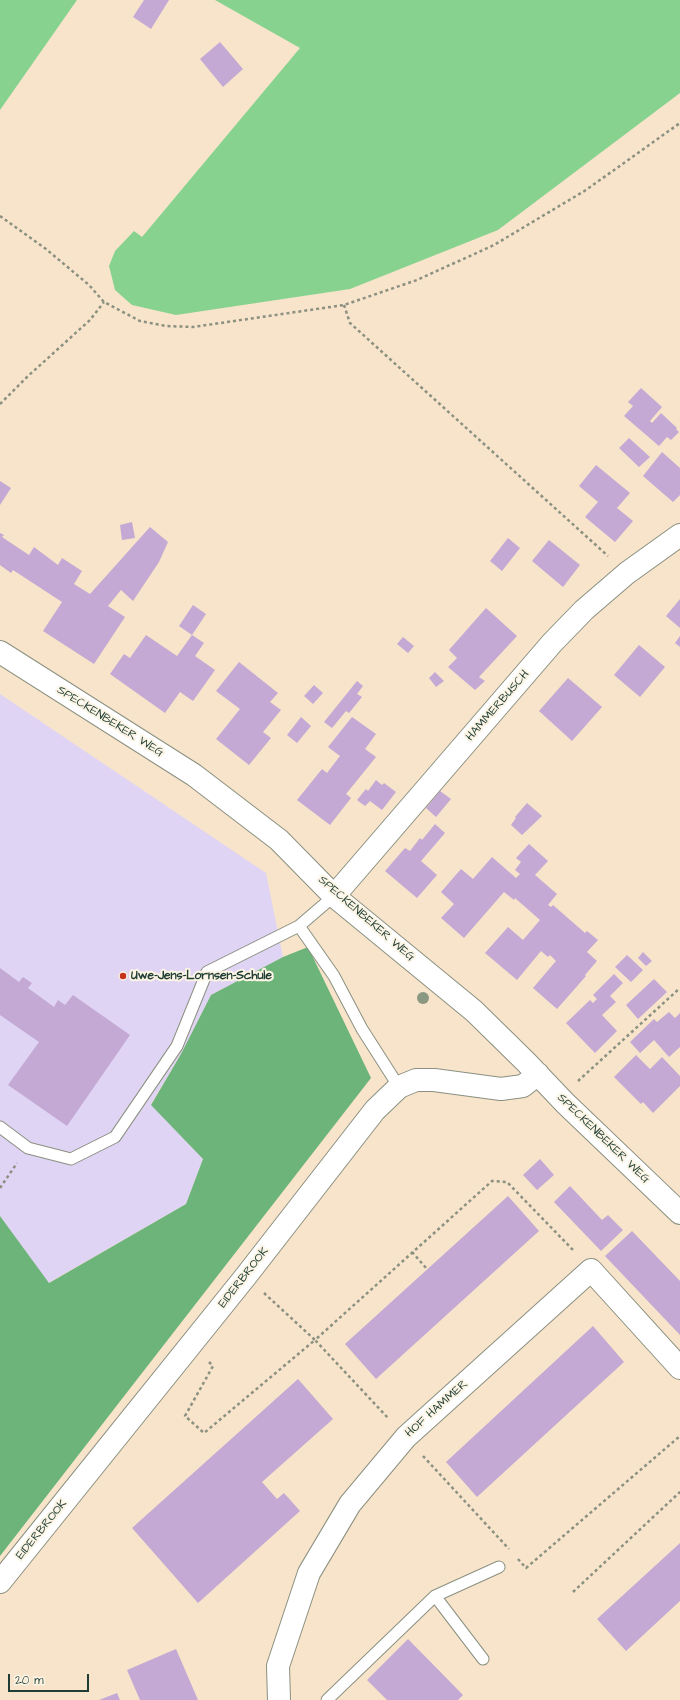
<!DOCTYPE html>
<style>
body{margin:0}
#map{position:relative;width:680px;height:1700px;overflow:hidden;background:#f7e4cb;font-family:"Architects Daughter",sans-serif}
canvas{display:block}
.scale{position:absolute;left:8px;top:1674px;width:81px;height:18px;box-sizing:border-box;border:2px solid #1f3d34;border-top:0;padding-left:5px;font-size:12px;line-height:14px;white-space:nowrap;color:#1f3d34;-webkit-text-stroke:3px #fcf5e5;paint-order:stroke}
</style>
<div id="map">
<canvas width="680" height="1700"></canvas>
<div class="scale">20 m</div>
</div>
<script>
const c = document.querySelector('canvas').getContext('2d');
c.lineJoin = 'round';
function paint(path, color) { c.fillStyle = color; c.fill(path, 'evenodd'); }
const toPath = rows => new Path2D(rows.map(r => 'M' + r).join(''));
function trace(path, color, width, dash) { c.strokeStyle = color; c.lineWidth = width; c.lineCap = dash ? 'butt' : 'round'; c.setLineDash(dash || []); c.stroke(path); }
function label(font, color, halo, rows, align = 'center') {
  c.font = font + ' "Architects Daughter",sans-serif'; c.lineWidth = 4; c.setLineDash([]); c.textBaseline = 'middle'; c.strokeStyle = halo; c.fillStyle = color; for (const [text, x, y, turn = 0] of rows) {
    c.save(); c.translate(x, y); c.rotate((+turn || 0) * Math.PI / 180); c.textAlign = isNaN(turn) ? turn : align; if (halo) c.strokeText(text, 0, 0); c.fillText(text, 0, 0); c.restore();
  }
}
const built = toPath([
 [0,694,266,873,283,957,211,995,181,1054,151,1104,203,1159,186,1204,48,1283,0,1216]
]);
const green = toPath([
 [0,0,77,0,0,110],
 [215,0,680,0,680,93,498,230,350,289,176,315,132,305,115,290,109,266,115,251,134,231,142,237,300,48]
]);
const forest = toPath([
 [308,947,371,1078,0,1556,0,1216,49,1283,186,1204,203,1159,151,1105,181,1054,211,995,283,957]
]);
const building = toPath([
 [144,0,169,0,151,29,133,17],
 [220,42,243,69,223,87,200,59],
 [641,388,662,407,650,421,652,423,661,413,677,428,676,429,679,432,671,440,667,437,659,446,624,416,633,406,628,402],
 [629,438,650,457,639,467,619,448],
 [662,452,680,468,680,495,673,502,643,476],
 [596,465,630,493,617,508,633,521,615,542,585,517,598,502,579,486],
 [0,481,11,488,0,505],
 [132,522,135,538,122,540,120,525],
 [150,527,168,542,159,562,133,601,121,590,108,606,125,617,94,664,43,631,62,602,13,570,11,573,0,565,0,533,4,535,2,537,29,555,34,547,58,565,62,558,82,571,74,584,90,594],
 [508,538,520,548,502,571,490,561],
 [549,540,580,565,563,587,532,561],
 [680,599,680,628,666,616],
 [193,605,206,614,192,635,179,626],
 [486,608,517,636,479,677,485,681,475,690,448,667,457,658,449,650],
 [146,635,177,656,192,635,204,643,195,656,215,670,193,701,180,692,165,713,110,674,124,654,130,658],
 [680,636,680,647,675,643],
 [403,637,414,646,408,653,397,644],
 [639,645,665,667,640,697,614,675],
 [239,662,278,693,270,702,281,710,263,732,271,738,249,765,216,739,240,709,216,691],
 [435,672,444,681,436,687,429,678],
 [568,678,602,707,572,741,539,711],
 [357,681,363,686,357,694,362,697,349,713,346,711,332,728,324,722],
 [314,685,323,693,313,704,304,696],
 [301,717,311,726,297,743,287,735],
 [352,717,376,734,365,749,376,757,346,794,351,798,330,825,297,800,322,769,327,773,340,756,328,747],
 [376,780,382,785,384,783,396,792,382,810,370,801,365,806,357,800,366,789,368,791],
 [440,791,451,799,436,817,426,808],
 [527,803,542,816,522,835,511,825,516,818,515,817],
 [435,824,445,833,421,861,437,875,417,898,385,871,405,848,410,851,420,838,422,840],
 [529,844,548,861,535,875,557,894,548,905,551,907,553,905,585,933,587,931,598,940,587,952,597,961,585,975,586,976,557,1009,533,988,556,961,550,955,548,957,541,951,517,980,485,953,508,927,523,940,540,920,515,898,514,900,504,892,464,938,441,918,454,904,441,892,461,869,473,879,492,857,516,878,520,874,515,870,521,862,516,858],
 [643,952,652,961,646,966,638,958],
 [627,955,643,970,631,982,615,967],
 [0,968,19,982,23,977,32,983,28,988,54,1007,58,1000,65,1005,73,995,130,1035,67,1126,8,1085,39,1042,0,1015],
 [614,974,623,983,610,996,616,1002,602,1015,617,1031,595,1053,566,1023,590,1000,593,1003,597,999,593,995],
 [654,979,667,992,638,1019,626,1005],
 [669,1012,675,1018,680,1013,680,1047,669,1057,654,1040,640,1053,630,1042,654,1019,657,1022],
 [636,1055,650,1069,662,1057,680,1076,680,1086,653,1113,643,1102,641,1104,614,1077],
 [540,1159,554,1175,537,1190,523,1175],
 [570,1186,602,1220,608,1215,623,1230,601,1251,554,1202],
 [508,1196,539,1231,376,1379,345,1344],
 [632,1231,680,1281,680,1335,605,1256],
 [593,1326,624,1362,477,1497,446,1462],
 [298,1379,333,1419,262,1482,277,1499,284,1493,300,1511,198,1603,132,1528],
 [680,1543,680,1601,626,1651,597,1619],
 [408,1639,463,1695,458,1700,387,1700,367,1680],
 [176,1649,198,1700,140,1700,127,1670],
 [117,1693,120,1700,99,1700]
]);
const path = toPath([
 [0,216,46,249,89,285,104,302,140,321,166,326,193,327,344,305,417,280,494,245,586,190,680,123],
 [344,305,350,323,608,556],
 [0,404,27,377,90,320,104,302],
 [578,1081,680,988],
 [0,1188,17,1163],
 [412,1252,427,1269],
 [264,1293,315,1340,492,1181,507,1182,574,1251],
 [209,1362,213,1366,185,1416,204,1433,315,1340,388,1418],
 [423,1456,509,1549],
 [518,1559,526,1568,680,1436],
 [573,1592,680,1492]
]);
const service = toPath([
 [334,896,299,926,334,976,362,1029,399,1087],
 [0,1127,28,1148,71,1159,115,1137,177,1046,207,972,299,926],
 [435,1596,483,1659],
 [327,1700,435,1596,499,1567]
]);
const minor = toPath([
 [0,652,194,775,279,840,334,896,474,1011,526,1062,565,1103,680,1213],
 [334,896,552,643,584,610,627,573,680,535],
 [0,1582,246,1276,375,1110,399,1087,416,1080,434,1080,501,1089,523,1086,538,1074],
 [279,1700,278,1666,309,1573,350,1504,406,1437,591,1270,680,1368]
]);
const trees = [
 [423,998]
];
const markers = [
 [123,976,4,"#c8321e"]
];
const streetNames = [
 ["HAMMERBUSCH",498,706,-49],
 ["SPECKENBEKER WEG",110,722,32],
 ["SPECKENBEKER WEG",366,919,41],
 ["SPECKENBEKER WEG",603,1139,44],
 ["EIDERBROOK",244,1278,-52],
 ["HOF HAMMER",437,1409,-42],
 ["EIDERBROOK",42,1530,-51]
];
const poiNames = [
 ["Uwe-Jens-Lornsen-Schule",131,976]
];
paint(built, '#e0d4f4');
paint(green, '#87d28f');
paint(forest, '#6db47a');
paint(building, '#c3a9d4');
trace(service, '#8b9080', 13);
trace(minor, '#8b9080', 24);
trace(path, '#8b9080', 2.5, [3, 3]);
trace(service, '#fff', 11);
trace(minor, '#fff', 22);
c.fillStyle = '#8c9982';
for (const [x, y] of trees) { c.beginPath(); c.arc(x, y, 6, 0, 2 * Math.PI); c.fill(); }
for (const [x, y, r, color] of markers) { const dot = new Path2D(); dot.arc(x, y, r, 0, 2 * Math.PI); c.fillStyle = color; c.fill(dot); trace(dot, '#fcf5e5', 1.5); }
label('12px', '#1f3d34', '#fcf5e5', streetNames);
label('bold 12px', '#1f3d34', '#fcf5e5', poiNames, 'left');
</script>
